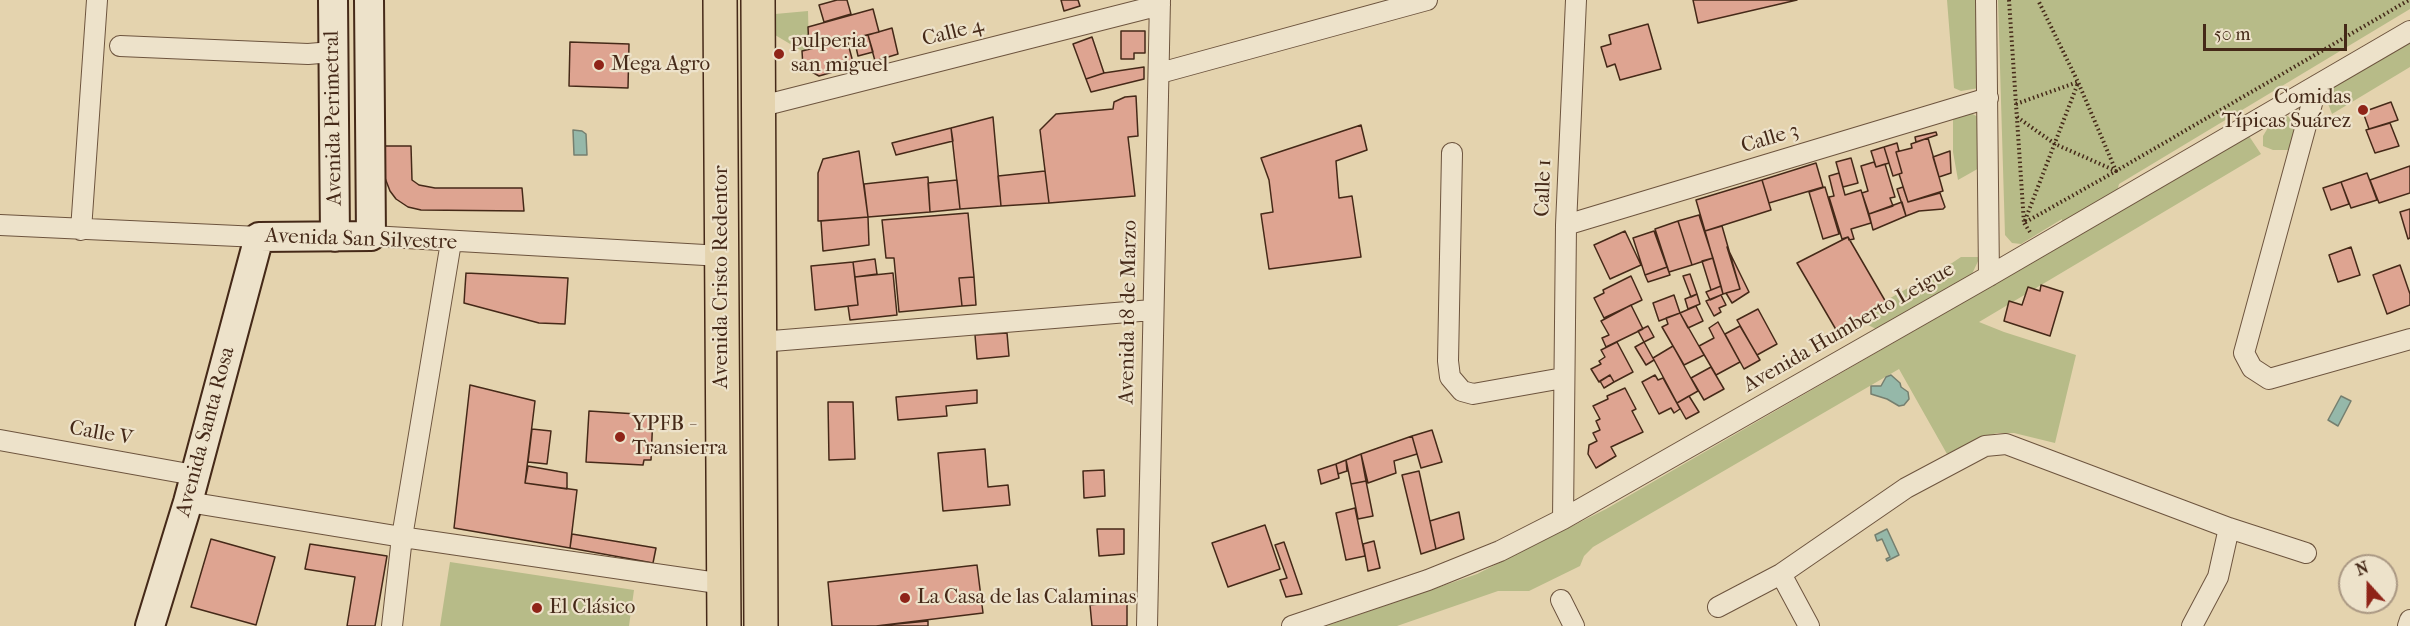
<!DOCTYPE html>
<meta charset="utf-8">
<style>
body{margin:0}
#map{position:relative;width:2410px;height:626px;overflow:hidden;background:#e4d3ae;font-family:"IM FELL French Canon",serif}
canvas{display:block}
.north{position:absolute;left:2338px;top:554px;width:60px;height:60px;box-sizing:border-box;background:#ede2ca;border:2px solid #aa9883;border-radius:50%;rotate:339deg;font-size:16px;font-weight:700;line-height:24px;text-align:center;color:#452918}
.north::after{content:'';display:block;margin:auto;width:21px;height:27px;background:#8f2418;clip-path:polygon(50% 0,100% 100%,50% 72%,0 100%)}
.scale{position:absolute;left:2203px;top:24px;width:144px;height:27px;box-sizing:border-box;border:3px solid #452918;border-top:0;padding-left:8px;font-size:18px;line-height:21px;white-space:nowrap;color:#452918;-webkit-text-stroke:4px #ede2ca;paint-order:stroke}
</style>
<div id="map">
<canvas width="2410" height="626"></canvas>
<div class="north">N</div>
<div class="scale">50 m</div>
</div>
<script>
const c = document.querySelector('canvas').getContext('2d');
c.lineJoin = 'round';
function paint(path, color) { c.fillStyle = color; c.fill(path, 'evenodd'); }
const toPath = rows => new Path2D(rows.map(r => 'M' + r).join(''));
function trace(path, color, width, dash) { c.strokeStyle = color; c.lineWidth = width; c.lineCap = dash ? 'butt' : 'round'; c.setLineDash(dash || []); c.stroke(path); }
function label(font, color, halo, rows, align = 'center') {
  c.font = font + ' "IM FELL French Canon",serif'; c.lineWidth = 4.5; c.setLineDash([]); c.textBaseline = 'middle'; c.strokeStyle = halo; c.fillStyle = color; for (const [text, x, y, turn = 0] of rows) {
    c.save(); c.translate(x, y); c.rotate((+turn || 0) * Math.PI / 180); c.textAlign = isNaN(turn) ? turn : align; if (halo) c.strokeText(text, 0, 0); c.fillText(text, 0, 0); c.restore();
  }
}
const green = toPath([
 [1947,0,1978,0,1979,88,1961,91,1954,88],
 [1998,0,2410,0,2410,9,2119,184,2111,216,2249,136,2261,154,1979,322,2004,332,2076,355,2055,443,2014,433,1997,433,1983,437,1947,454,1899,369,1593,547,1584,556,1580,566,1529,591,1498,591,1397,626,1326,626,1477,574,1606,509,2078,236,2061,223,2062,219,2021,244,2012,243,2005,235],
 [808,11,809,49,802,51,775,35,775,14],
 [2410,38,2410,67,2332,114,2322,88],
 [1969,112,1978,117,1981,167,1958,180,1953,152,1953,116],
 [2287,116,2294,120,2298,127,2290,150,2273,150,2263,146,2263,136,2269,126],
 [1961,257,1980,257,1972,274,1876,329,1868,325,1862,318,1887,304,1885,301,1952,263],
 [450,562,634,590,629,626,440,626]
]);
const water = toPath([
 [573,130,582,131,586,134,587,155,574,155,573,130],
 [1891,375,1900,383,1901,387,1908,392,1909,399,1904,405,1899,406,1887,399,1871,394,1871,386,1881,386,1886,377,1891,375],
 [2341,396,2351,401,2338,426,2328,420,2341,396],
 [1887,529,1899,555,1887,561,1886,559,1890,557,1882,539,1877,541,1875,535,1887,529]
]);
const building = toPath([
 [837,0,847,0,851,14,824,22,819,5,837,0],
 [1061,0,1078,0,1080,6,1064,11,1061,0],
 [1693,0,1797,0,1698,23,1693,0],
 [873,9,879,32,809,49,808,27,873,9],
 [1648,24,1661,69,1620,80,1615,64,1607,67,1601,47,1611,44,1609,35,1648,24],
 [892,28,898,54,875,61,868,35,892,28],
 [1121,31,1145,31,1145,53,1134,53,1134,59,1121,59,1121,31],
 [868,35,873,52,858,56,854,38,868,35],
 [1092,37,1104,73,1086,79,1073,44,1092,37],
 [847,40,854,66,819,76,803,67,802,51,847,40],
 [570,42,629,44,628,88,569,86,570,42],
 [1144,67,1144,79,1091,92,1086,79,1104,73,1144,67],
 [1136,96,1138,136,1128,137,1135,196,1049,203,1040,130,1056,114,1113,109,1114,102,1125,97,1136,96],
 [2391,102,2398,120,2369,129,2363,112,2391,102],
 [993,117,1001,206,960,209,951,128,993,117],
 [2390,123,2399,146,2375,153,2366,130,2390,123],
 [1361,125,1367,150,1336,161,1339,198,1352,196,1361,257,1269,269,1261,214,1273,212,1269,180,1261,158,1361,125],
 [951,128,953,141,896,155,892,143,951,128],
 [1936,132,1937,135,1916,142,1915,137,1936,132],
 [1928,138,1943,191,1908,202,1899,174,1902,173,1896,152,1912,148,1911,144,1928,138],
 [1897,143,1899,151,1896,152,1902,173,1893,176,1884,147,1897,143],
 [385,146,411,146,412,180,419,185,435,188,522,188,524,211,421,210,408,207,396,199,390,191,385,178,385,146],
 [1884,147,1889,163,1876,167,1871,151,1884,147],
 [859,151,868,217,818,221,818,173,823,159,859,151],
 [1950,151,1951,173,1939,177,1933,157,1950,151],
 [1851,158,1858,183,1843,187,1836,162,1851,158],
 [1874,162,1876,167,1885,164,1895,197,1890,198,1893,206,1869,214,1862,193,1868,191,1861,166,1874,162],
 [1816,163,1823,187,1769,203,1762,180,1816,163],
 [2410,166,2410,193,2379,203,2370,180,2410,166],
 [1045,171,1049,203,1001,206,998,176,1045,171],
 [1839,173,1845,195,1861,190,1871,223,1851,229,1854,239,1849,240,1848,237,1842,239,1829,197,1834,196,1829,176,1839,173],
 [2367,173,2377,200,2351,208,2341,182,2367,173],
 [928,177,930,212,868,217,864,184,928,177],
 [957,180,960,209,930,212,928,183,957,180],
 [1762,180,1771,210,1705,231,1696,200,1762,180],
 [2341,182,2349,204,2331,210,2323,188,2341,182],
 [1825,187,1839,234,1823,239,1809,192,1825,187],
 [1903,187,1908,202,1940,193,1945,207,1943,209,1919,211,1906,216,1897,189,1903,187],
 [1902,202,1906,216,1873,230,1869,214,1902,202],
 [2410,209,2410,238,2408,239,2400,212,2410,209],
 [968,213,974,277,959,278,962,306,899,312,894,258,886,258,882,220,968,213],
 [1699,215,1713,258,1692,265,1678,221,1699,215],
 [868,217,869,245,823,251,821,221,868,217],
 [1678,221,1692,265,1669,272,1655,229,1678,221],
 [1722,226,1740,289,1723,294,1705,231,1722,226],
 [1625,231,1641,265,1610,279,1594,245,1625,231],
 [1654,231,1667,267,1645,275,1633,238,1654,231],
 [1848,237,1887,304,1838,333,1797,263,1848,237],
 [1727,247,1749,292,1732,303,1726,293,1740,289,1727,247],
 [2351,247,2360,275,2338,282,2329,255,2351,247],
 [1713,258,1721,286,1711,290,1702,261,1713,258],
 [875,259,877,274,855,277,853,262,875,259],
 [853,262,858,305,815,310,811,266,853,262],
 [2400,265,2410,294,2410,305,2387,314,2373,275,2400,265],
 [1667,267,1670,275,1648,282,1645,275,1667,267],
 [466,273,568,278,565,324,539,323,464,303,466,273],
 [893,273,897,315,850,320,848,306,858,305,855,277,893,273],
 [1690,274,1697,294,1691,297,1683,276,1690,274],
 [1631,276,1642,300,1604,318,1594,298,1604,293,1603,290,1631,276],
 [974,277,976,305,962,306,959,278,974,277],
 [2041,285,2063,292,2050,336,2004,321,2009,301,2022,305,2028,287,2040,291,2041,285],
 [1721,286,1723,294,1710,300,1706,292,1721,286],
 [1697,294,1700,304,1688,309,1685,299,1697,294],
 [1674,295,1680,313,1659,321,1653,303,1674,295],
 [1721,295,1726,305,1719,308,1721,312,1714,316,1706,301,1721,295],
 [1631,305,1643,329,1606,347,1602,338,1609,335,1601,321,1631,305],
 [1696,306,1703,321,1688,328,1680,313,1696,306],
 [1758,309,1777,344,1757,355,1737,320,1758,309],
 [1680,313,1704,355,1684,365,1662,327,1668,324,1666,318,1680,313],
 [1718,322,1740,362,1716,375,1699,346,1714,338,1709,328,1718,322],
 [1648,326,1654,337,1644,342,1638,331,1648,326],
 [1740,326,1760,360,1744,369,1725,334,1740,326],
 [1007,333,1009,356,977,359,975,335,1007,333],
 [1617,342,1633,372,1614,382,1610,375,1599,382,1591,369,1601,364,1599,361,1605,357,1601,350,1617,342],
 [1644,342,1654,360,1646,365,1635,347,1644,342],
 [1673,346,1698,391,1677,403,1653,358,1673,346],
 [1711,367,1724,389,1704,400,1691,378,1711,367],
 [1610,375,1614,382,1604,388,1600,381,1610,375],
 [1655,375,1658,380,1663,378,1680,409,1674,413,1671,408,1659,414,1642,382,1655,375],
 [470,385,535,401,525,483,577,490,570,548,454,528,470,385],
 [1625,388,1636,409,1632,411,1643,432,1611,447,1616,456,1596,468,1588,454,1589,445,1597,441,1593,433,1600,430,1596,421,1600,419,1593,406,1608,399,1607,396,1625,388],
 [977,390,977,403,946,406,947,416,898,420,896,397,977,390],
 [1689,396,1699,412,1686,419,1677,403,1689,396],
 [828,402,853,402,855,459,829,460,828,402],
 [589,411,653,415,651,460,644,460,643,465,586,462,589,411],
 [532,429,551,431,547,464,528,462,532,429],
 [1432,430,1442,462,1421,468,1412,436,1432,430],
 [1412,436,1417,454,1394,461,1396,473,1368,483,1361,454,1412,436],
 [985,449,988,487,1008,485,1010,505,943,511,938,453,985,449],
 [1361,454,1366,481,1351,484,1346,460,1361,454],
 [1346,460,1347,471,1338,474,1336,464,1346,460],
 [1336,464,1339,478,1321,484,1318,470,1336,464],
 [528,466,567,473,567,489,525,483,528,466],
 [1104,470,1105,496,1084,498,1083,471,1104,470],
 [1419,471,1436,549,1421,554,1402,475,1419,471],
 [1366,481,1373,516,1358,519,1351,484,1366,481],
 [1355,508,1365,556,1346,560,1336,513,1355,508],
 [1459,512,1464,539,1436,549,1430,521,1459,512],
 [1265,525,1280,569,1228,587,1212,543,1265,525],
 [1097,529,1124,529,1124,554,1099,556,1097,529],
 [572,534,656,548,653,563,570,548,572,534],
 [211,539,275,557,256,625,191,607,211,539],
 [1374,541,1380,568,1368,571,1363,544,1374,541],
 [1284,542,1302,594,1286,597,1280,580,1287,578,1275,545,1284,542],
 [310,544,387,556,375,626,347,626,355,577,305,569,310,544],
 [977,565,983,613,876,626,832,626,828,582,977,565],
 [1127,601,1127,626,1092,626,1090,605,1127,601],
 [928,621,928,626,876,626,928,621]
]);
const path = toPath([
 [2009,0,2024,223,2116,171,2078,82,2038,0],
 [2016,104,2078,82],
 [2017,117,2055,144,2116,171,2409,0],
 [2030,232,2024,223,2078,83]
]);
const street = toPath([
 [1986,0,1989,276],
 [120,46,308,54,332,52],
 [1160,73,1427,0],
 [2317,85,2244,353,2252,368,2269,379,2410,339],
 [758,107,1160,5],
 [1452,153,1448,361,1450,377,1462,391,1473,394,1563,378],
 [0,225,259,237],
 [1566,225,1988,98],
 [81,230,97,0],
 [371,236,722,256],
 [760,342,1152,310],
 [0,440,194,475],
 [188,502,402,537,724,584],
 [1563,519,1566,225,1576,0],
 [1781,574,1809,626],
 [1561,600,1574,626],
 [1718,607,1781,574,1906,488,1985,446,2006,444,2229,528,2306,553],
 [392,626,402,537,451,242],
 [1147,626,1160,0],
 [1292,626,1428,580,1500,551,1563,519,1989,276,2410,31],
 [2192,626,2218,577,2229,528],
 [2408,626,2410,620]
]);
const secondary = toPath([
 [333,0,335,237],
 [150,626,188,502,259,237,371,236,369,0]
]);
const highway = toPath([
 [720,0,724,626],
 [758,0,761,626]
]);
const markers = [
 [779,54,6,"#8f2418"],
 [599,65,6,"#8f2418"],
 [2363,110,6,"#8f2418"],
 [620,437,6,"#8f2418"],
 [905,598,6,"#8f2418"],
 [537,608,6,"#8f2418"]
];
const streetNames = [
 ["Calle 4",953,33,-14],
 ["Avenida Perimetral",334,118,-91],
 ["Calle 3",1770,139,-17],
 ["Calle 1",1544,188,-88],
 ["Avenida San Silvestre",361,240,2],
 ["Avenida Cristo Redentor",722,277,-90],
 ["Avenida 18 de Marzo",1129,312,-89],
 ["Avenida Humberto Leigue",1849,328,-30],
 ["Avenida Santa Rosa",206,432,-75],
 ["Calle V",101,434,10]
];
const poiNames = [
 ["pulperia",791,42],
 ["san miguel",791,66],
 ["Mega Agro",611,65],
 ["Comidas",2351,98,"right"],
 ["Típicas Suárez",2351,122,"right"],
 ["YPFB -",632,425],
 ["Transierra",632,449],
 ["La Casa de las Calaminas",917,598],
 ["El Clásico",549,608]
];
paint(green, '#b7bb88');
paint(water, '#95b8a9');
trace(water, '#757f6f', 1.5);
paint(building, '#dea491');
trace(building, '#452918', 1.5);
trace(street, '#6d543e', 22);
trace(secondary, '#452918', 32);
trace(highway, '#452918', 36);
trace(path, '#452918', 4, [1.5, 3]);
trace(street, '#ede2ca', 20);
trace(secondary, '#ede2ca', 28);
trace(highway, '#e4d3ae', 33);
for (const [x, y, r, color] of markers) { const dot = new Path2D(); dot.arc(x, y, r, 0, 2 * Math.PI); c.fillStyle = color; c.fill(dot); trace(dot, '#ede2ca', 2); }
label('21px', '#452918', '#ede2ca', streetNames);
label('21px', '#452918', '#ede2ca', poiNames, 'left');
</script>
